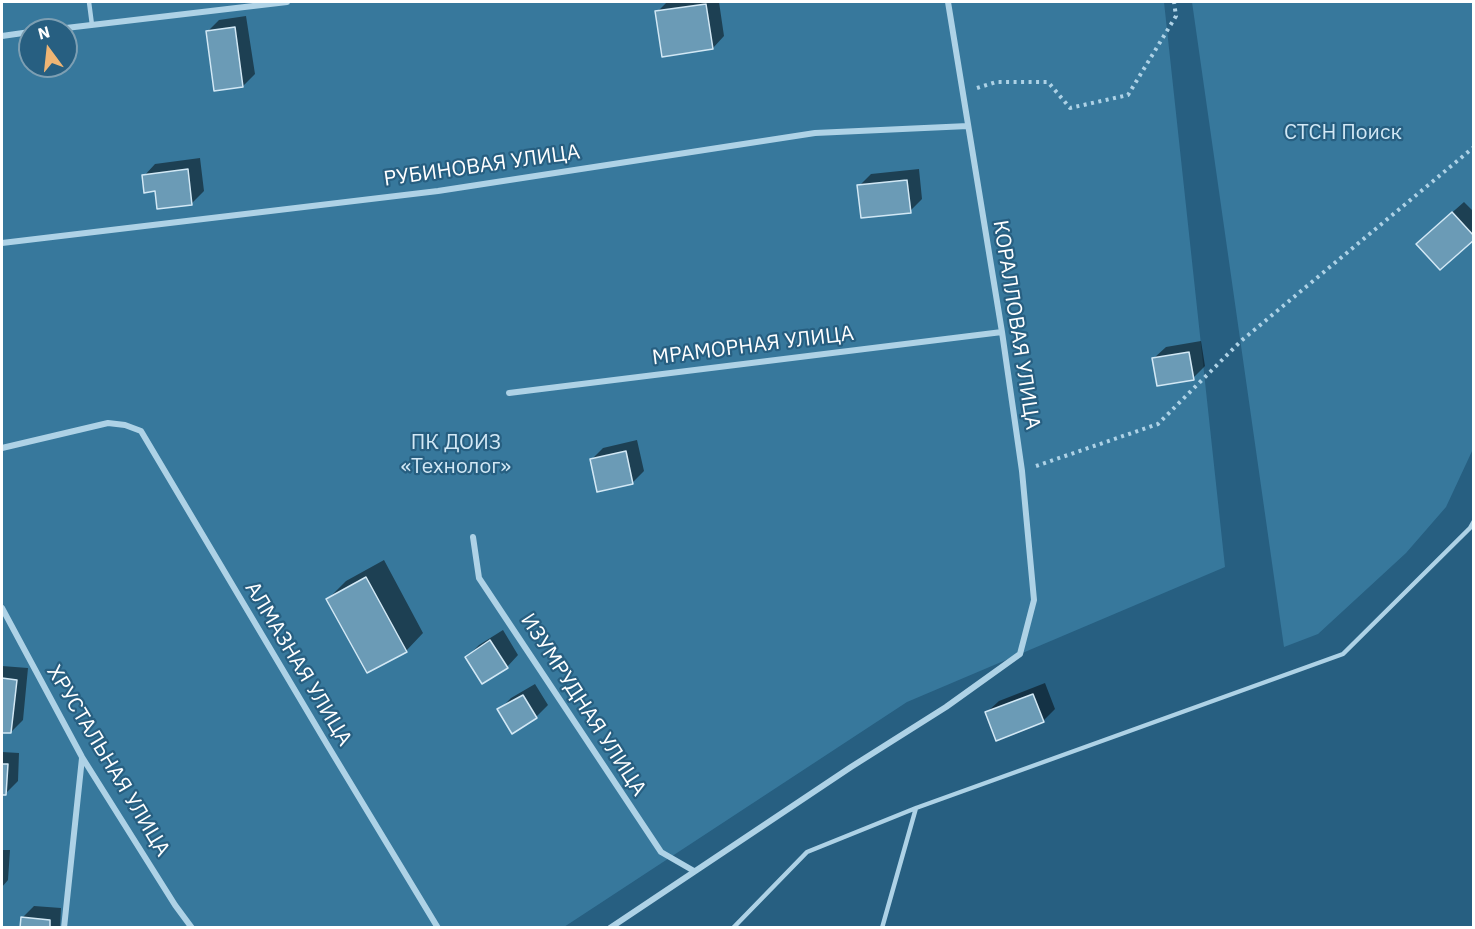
<!DOCTYPE html>
<meta charset="utf-8">
<style>
body{margin:0}
#map{position:relative;width:1475px;height:929px;overflow:hidden;background:#275f81;font-family:"IBM Plex Sans",sans-serif}
canvas{display:block}
.frame{position:absolute;inset:0;border:3px solid #fff;pointer-events:none}
.north{position:absolute;left:18px;top:18px;width:60px;height:60px;box-sizing:border-box;background:#275f81;border:2px solid #7d9fb3;border-radius:50%;rotate:345deg;font-size:16px;font-weight:700;line-height:24px;text-align:center;color:#fff}
.north::after{content:'';display:block;margin:auto;width:21px;height:27px;background:#efb574;clip-path:polygon(50% 0,100% 100%,50% 72%,0 100%)}
</style>
<div id="map">
<canvas width="1475" height="929"></canvas>
<div class="frame"></div>
<div class="north">N</div>
</div>
<script>
const c = document.querySelector('canvas').getContext('2d');
c.lineJoin = 'round';
function paint(path, color) { c.fillStyle = color; c.fill(path, 'evenodd'); }
const toPath = rows => new Path2D(rows.map(r => 'M' + r).join(''));
function trace(path, color, width, dash) { c.strokeStyle = color; c.lineWidth = width; c.lineCap = dash ? 'butt' : 'round'; c.setLineDash(dash || []); c.stroke(path); }
function label(font, color, halo, rows, align = 'center') {
  c.font = font + ' "IBM Plex Sans",sans-serif'; c.lineWidth = 4.5; c.setLineDash([]); c.textBaseline = 'middle'; c.strokeStyle = halo; c.fillStyle = color; for (const [text, x, y, turn = 0] of rows) {
    c.save(); c.translate(x, y); c.rotate((+turn || 0) * Math.PI / 180); c.textAlign = isNaN(turn) ? turn : align; if (halo) c.strokeText(text, 0, 0); c.fillText(text, 0, 0); c.restore();
  }
}
const green = toPath([
 [2,2,1164,2,1225,567,907,702,564,927,2,928],
 [30,30,66,30,66,66,30,66],
 [1192,2,1473,2,1473,449,1446,507,1406,553,1318,634,1284,647]
]);
const shadow = toPath([
 [667,2,719,2,724,36,713,48,657,12],
 [246,16,255,74,243,86,207,32,219,20],
 [200,158,204,191,192,203,156,189,144,176,155,164],
 [919,169,922,199,910,211,859,186,871,174],
 [1464,202,1474,212,1474,238,1430,232],
 [1201,341,1205,366,1193,378,1154,358,1166,347],
 [637,440,644,471,632,483,591,460,603,448],
 [384,560,423,633,406,651,328,599,346,581],
 [503,630,518,655,507,667,467,657,479,645],
 [2,666,28,668,23,720,11,732,2,731],
 [1045,683,1055,709,1043,721,987,712,999,701],
 [535,684,548,705,536,717,499,710,511,698],
 [2,752,19,753,18,781,6,793,2,793],
 [2,850,10,850,8,880,2,887],
 [34,906,61,908,60,928,22,928,22,918]
]);
const building = toPath([
 [706,4,713,49,662,57,655,11,706,4],
 [235,27,243,87,214,91,206,31,235,27],
 [188,169,192,205,157,209,155,191,144,193,142,175,188,169],
 [907,180,911,213,861,218,857,185,907,180],
 [1452,212,1474,236,1474,240,1440,270,1416,244,1452,212],
 [1189,352,1194,380,1157,386,1152,358,1189,352],
 [626,451,633,484,597,492,590,459,626,451],
 [366,577,407,652,367,673,326,599,366,577],
 [490,640,508,668,482,684,465,657,490,640],
 [2,678,17,680,11,733,2,733,2,678],
 [1033,694,1044,722,996,741,985,712,1033,694],
 [523,695,537,718,512,734,497,709,523,695],
 [2,764,8,764,6,795,2,795,2,764],
 [21,917,50,920,50,928,20,928,21,917]
]);
const path = toPath([
 [977,88,996,82,1048,82,1070,108,1128,95,1176,16,1174,2],
 [1036,466,1158,424,1241,341,1474,147]
]);
const service = toPath([
 [89,2,92,25],
 [733,928,807,852,916,808,1343,654,1470,528,1474,521],
 [882,928,916,808]
]);
const minor = toPath([
 [49,30,287,2],
 [2,36,30,32],
 [2,243,438,191,815,133,968,126],
 [509,393,1002,332],
 [2,448,108,423,125,425,141,431,328,746,438,928],
 [473,537,479,578,661,852,694,871],
 [2,608,82,757,175,905,192,928],
 [64,928,82,758],
 [610,928,851,767,946,707,1020,654,1034,600,1022,471,1002,332,948,2]
]);
const parkNames = [
 ["СТСН Поиск",1343,133],
 ["ПК ДОИЗ",456,443],
 ["«Технолог»",456,467]
];
const streetNames = [
 ["РУБИНОВАЯ УЛИЦА",482,166,-8],
 ["КОРАЛЛОВАЯ УЛИЦА",1016,325,81],
 ["МРАМОРНАЯ УЛИЦА",753,346,-7],
 ["АЛМАЗНАЯ УЛИЦА",298,664,59],
 ["ИЗУМРУДНАЯ УЛИЦА",583,705,57],
 ["ХРУСТАЛЬНАЯ УЛИЦА",108,761,59]
];
paint(green, '#37789c');
paint(shadow, '#0007');
paint(building, '#6b9bb6');
trace(building, '#d2e8f5', 1.5);
trace(path, '#aed2e6', 4, [3, 4.5]);
trace(service, '#aed2e6', 4.5);
trace(minor, '#aed2e6', 6);
label('21px', '#d2e8f5', '#275f81', parkNames);
label('21px', '#fff', '#275f81', streetNames);
</script>
